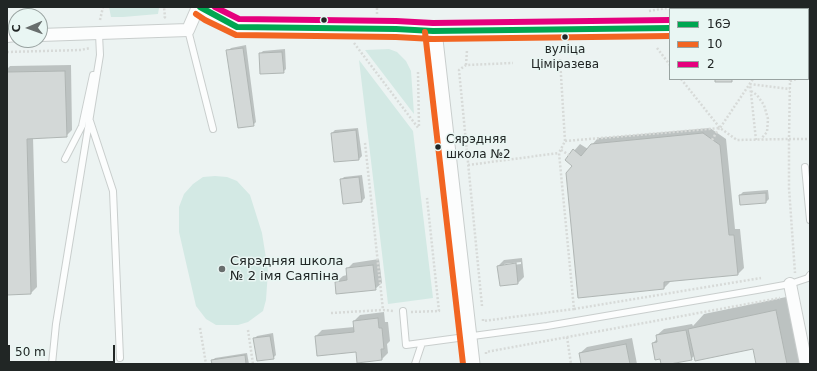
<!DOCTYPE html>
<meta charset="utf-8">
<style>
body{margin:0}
#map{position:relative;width:817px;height:371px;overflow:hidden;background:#ecf3f2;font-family:"DejaVu Sans",sans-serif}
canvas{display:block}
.frame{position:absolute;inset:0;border:8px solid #212625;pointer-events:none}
.legend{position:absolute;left:669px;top:8px;width:140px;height:72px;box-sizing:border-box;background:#e9f6f3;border:1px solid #99a3a1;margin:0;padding:5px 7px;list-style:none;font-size:12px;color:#212625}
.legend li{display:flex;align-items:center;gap:8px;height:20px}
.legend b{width:20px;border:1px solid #99a3a1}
.north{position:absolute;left:8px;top:8px;width:40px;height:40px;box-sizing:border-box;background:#e9f6f3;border:1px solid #99a3a1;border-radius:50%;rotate:268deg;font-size:11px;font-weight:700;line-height:16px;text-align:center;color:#212625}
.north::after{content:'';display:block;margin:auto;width:14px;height:18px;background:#686e6d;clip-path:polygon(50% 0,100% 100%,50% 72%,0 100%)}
.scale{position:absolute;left:8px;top:345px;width:107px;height:18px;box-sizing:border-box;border:2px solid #212625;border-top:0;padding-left:5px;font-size:12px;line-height:14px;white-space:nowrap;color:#212625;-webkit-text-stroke:3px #e9f6f3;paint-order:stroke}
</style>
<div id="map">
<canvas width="817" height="371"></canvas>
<div class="frame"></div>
<ul class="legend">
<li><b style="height:5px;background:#00a651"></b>16Э</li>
<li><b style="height:5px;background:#f26522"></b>10</li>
<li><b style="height:5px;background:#e5007d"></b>2</li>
</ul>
<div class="north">С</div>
<div class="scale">50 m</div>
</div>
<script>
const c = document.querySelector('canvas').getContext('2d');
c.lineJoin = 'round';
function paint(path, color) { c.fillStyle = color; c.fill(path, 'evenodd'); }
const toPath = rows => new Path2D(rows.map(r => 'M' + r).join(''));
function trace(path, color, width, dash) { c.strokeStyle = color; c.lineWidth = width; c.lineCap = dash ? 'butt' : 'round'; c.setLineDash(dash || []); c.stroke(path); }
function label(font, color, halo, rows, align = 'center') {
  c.font = font + ' "DejaVu Sans",sans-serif'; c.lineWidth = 3; c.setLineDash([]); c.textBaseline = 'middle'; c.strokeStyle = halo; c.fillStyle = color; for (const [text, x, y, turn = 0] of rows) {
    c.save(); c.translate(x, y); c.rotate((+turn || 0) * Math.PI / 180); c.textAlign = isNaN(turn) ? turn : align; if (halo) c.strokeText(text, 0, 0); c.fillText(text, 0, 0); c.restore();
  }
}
const green = toPath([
 [109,7,158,7,159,8,158,14,123,17,111,17],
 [389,49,397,52,406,61,411,71,414,114,365,50],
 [359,60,413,131,433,298,388,304],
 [215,176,227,177,237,181,250,195,262,233,268,271,266,300,263,311,248,322,238,325,216,325,206,319,196,306,179,232,179,207,184,194,193,184,203,177]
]);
const shadow = toPath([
 [246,45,256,122,253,125,228,51,231,48],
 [285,49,286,69,283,72,260,54,263,51],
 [71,65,72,130,66,136,33,137,37,287,31,293,7,294,7,69,10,66],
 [358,128,362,156,359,159,332,133,335,130],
 [710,128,726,139,735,229,740,229,744,268,738,274,670,281,670,282,664,288,574,166,566,160,580,144,588,149,598,138],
 [362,175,365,198,362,201,341,180,344,177],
 [768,190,769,199,766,202,741,204,740,195,743,192],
 [522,258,524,277,518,283,501,285,498,266,504,260],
 [521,262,521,264,504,266,504,264],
 [379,259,382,283,375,289,336,282,343,276,347,275,347,269,353,263],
 [791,296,805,364,757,364,754,348,695,355,691,359,662,364,653,343,658,338,657,335,664,329,692,324,693,326,704,314],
 [384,312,385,322,388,322,390,341,387,344,388,353,382,359,357,362,357,351,316,336,322,330,354,327,354,321,360,315],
 [273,333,276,355,273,358,254,339,257,336],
 [632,338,637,364,582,364,580,353,587,347],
 [247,353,249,364,213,364,212,361,215,358]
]);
const building = toPath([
 [243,48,254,126,238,128,226,50,243,48],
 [282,52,284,73,260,74,259,53,282,52],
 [65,71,67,137,27,139,31,294,7,295,7,72,65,71],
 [715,79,732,79,732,82,715,82,715,79],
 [356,130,359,160,334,162,331,133,356,130],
 [703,133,720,145,729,235,734,235,738,275,664,282,664,289,578,298,566,173,572,166,565,160,573,149,581,156,591,144,703,133],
 [359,177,362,202,343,204,340,179,359,177],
 [766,193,766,203,740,205,739,195,766,193],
 [516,263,518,284,500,286,497,266,516,263],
 [373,265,376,290,336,294,335,282,347,280,346,268,373,265],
 [776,310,787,364,756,364,753,349,695,361,688,329,776,310],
 [378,318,379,328,382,328,384,349,381,349,382,360,357,363,356,352,317,356,315,336,354,332,353,321,378,318],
 [686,330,692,360,670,364,661,364,660,359,655,360,652,343,657,342,656,335,686,330],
 [270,336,274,359,257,361,253,338,270,336],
 [626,344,630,364,581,364,579,353,626,344],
 [245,355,246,364,212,364,211,360,245,355]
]);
const path = toPath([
 [649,11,672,7],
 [377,14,377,7],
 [164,18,165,17,164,7],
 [100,20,103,7],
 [354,43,419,129],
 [657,48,670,65],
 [7,52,81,50,90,48],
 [560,59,565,141],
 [466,65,467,50],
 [418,72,419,128],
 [808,75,810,74],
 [681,79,720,128,737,140,789,139,789,188,795,273],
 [790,79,789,139,810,139],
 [790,81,797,79],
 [751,91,757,95,764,105,768,119,767,132,761,139],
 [712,140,719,128],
 [756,140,750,84,790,89],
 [365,143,383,310],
 [561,150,569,155],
 [468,165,559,153],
 [482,306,459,70,466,65,513,63],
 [574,309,761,278],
 [411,312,439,311,427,198],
 [331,313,383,310,394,311],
 [483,319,483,321,574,309,559,153,565,141,720,128,753,79],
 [200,328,206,364],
 [248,330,253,364],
 [567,337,571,364],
 [486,354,486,352,780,298]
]);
const lane = toPath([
 [188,30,213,129],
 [90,121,113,191,120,358],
 [65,159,82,126,93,75],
 [805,167,810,220],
 [403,311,406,345,547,326,757,290,790,284,808,278,810,275],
 [52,364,56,324,100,55,99,34],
 [415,364,422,343]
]);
const street = toPath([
 [40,35,188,30,198,7],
 [7,36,16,35],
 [790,284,806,364]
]);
const secondary = toPath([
 [200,7,209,13,237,27,245,27,396,29,433,31,670,28],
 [808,22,810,22],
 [433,31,471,364]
]);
const bus1 = toPath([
 [200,7,237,27,396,29,433,31,670,28]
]);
const bus2 = toPath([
 [196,14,205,20,236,35,396,37,433,39,670,36],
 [425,32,463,364]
]);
const bus3 = toPath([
 [215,7,239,19,396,21,433,23,670,20]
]);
const markers = [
 [324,20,3.5,"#212625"],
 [565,37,3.5,"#212625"],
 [438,147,3.5,"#212625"],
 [222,269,4,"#686e6d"]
];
const busNames = [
 ["вуліца",565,50],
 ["Ціміразева",565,65],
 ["Сярэдняя",446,140,"left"],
 ["школа №2",446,155,"left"]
];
const poiNames = [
 ["Сярэдняя школа",230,262],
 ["№ 2 імя Саяпіна",230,277]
];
paint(green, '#d3e9e4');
paint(shadow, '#0003');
paint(building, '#d3d8d7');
trace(building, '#afb5b3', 1);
trace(lane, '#c9cecd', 8);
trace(street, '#c9cecd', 14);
trace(secondary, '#c9cecd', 19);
trace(path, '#d7dad8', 2.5, [2, 2]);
trace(lane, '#fcfdfd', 6);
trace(street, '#fcfdfd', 12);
trace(secondary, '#fcfdfd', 17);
trace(bus1, '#00a651', 6);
trace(bus2, '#f26522', 6);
trace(bus3, '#e5007d', 6);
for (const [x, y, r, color] of markers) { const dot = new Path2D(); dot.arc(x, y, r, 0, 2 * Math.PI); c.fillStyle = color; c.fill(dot); trace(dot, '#e9f6f3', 1.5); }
label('12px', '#212625', '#e9f6f3', busNames);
label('13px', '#212625', '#e9f6f3', poiNames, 'left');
</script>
